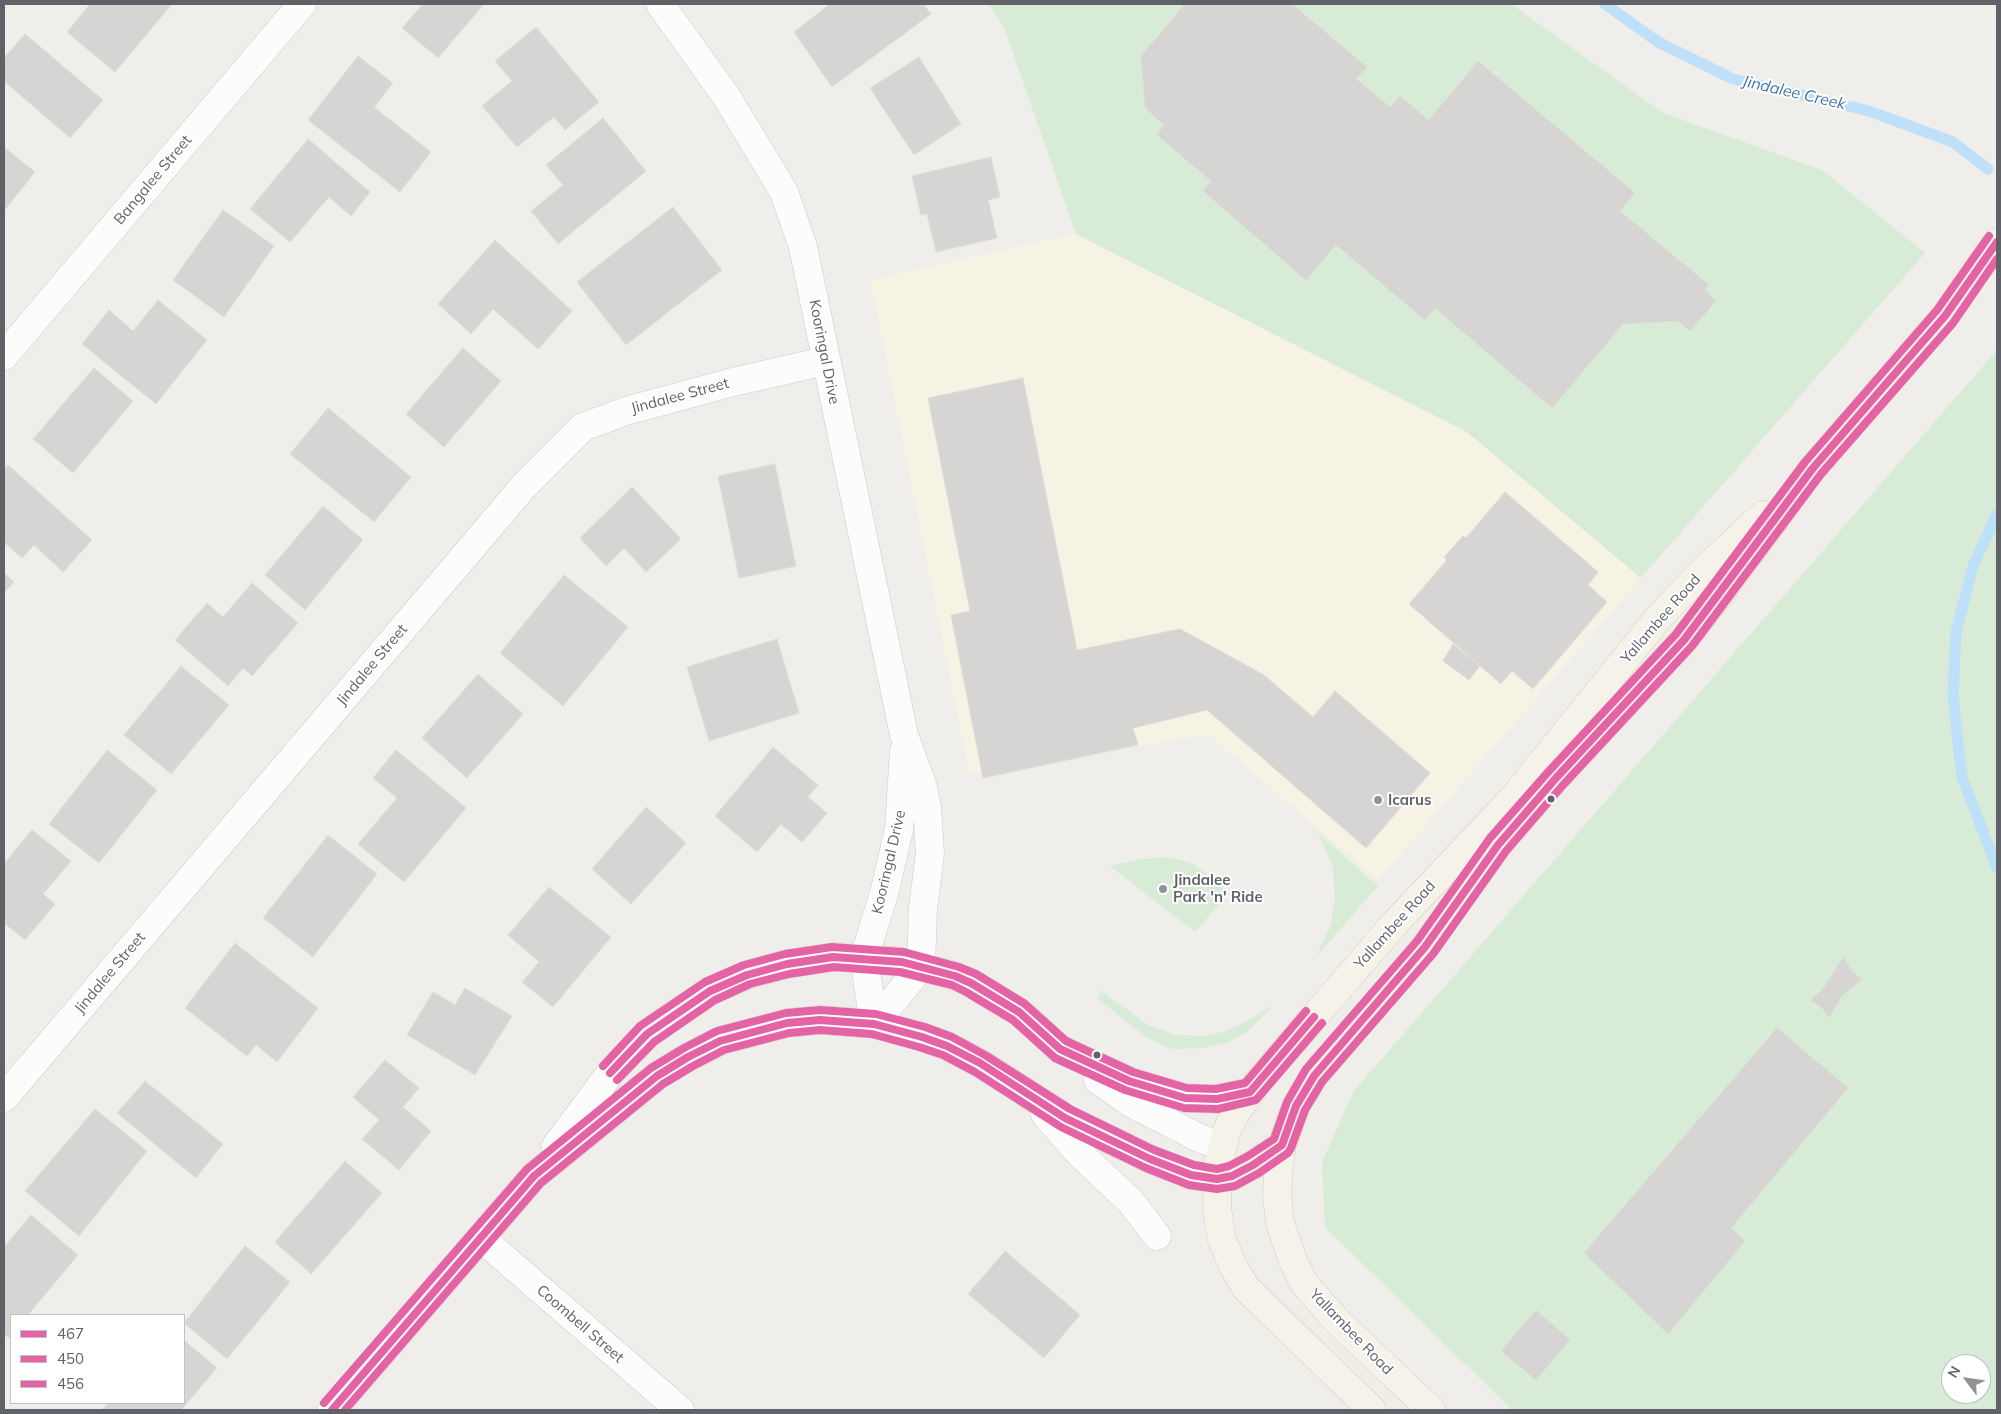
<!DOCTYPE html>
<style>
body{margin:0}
#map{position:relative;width:2001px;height:1414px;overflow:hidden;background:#efeeea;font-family:Mulish,sans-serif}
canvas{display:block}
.frame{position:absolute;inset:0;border:5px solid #5f6368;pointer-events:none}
.legend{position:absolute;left:10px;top:1314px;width:175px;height:90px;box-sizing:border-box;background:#fff;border:1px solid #bfc1c3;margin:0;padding:6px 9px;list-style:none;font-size:15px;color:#5f6368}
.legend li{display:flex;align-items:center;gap:10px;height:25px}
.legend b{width:25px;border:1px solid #bfc1c3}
.north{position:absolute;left:1941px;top:1354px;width:50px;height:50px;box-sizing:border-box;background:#fff;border:1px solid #bfc1c3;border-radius:50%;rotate:301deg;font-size:14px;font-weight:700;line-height:20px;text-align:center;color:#5f6368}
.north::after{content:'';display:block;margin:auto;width:18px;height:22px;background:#919496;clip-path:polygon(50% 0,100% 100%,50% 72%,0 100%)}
</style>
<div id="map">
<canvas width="2001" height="1414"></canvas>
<div class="frame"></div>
<ul class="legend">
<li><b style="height:6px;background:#e463a4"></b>467</li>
<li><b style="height:6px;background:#e463a4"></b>450</li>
<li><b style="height:6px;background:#e463a4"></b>456</li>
</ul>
<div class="north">N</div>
</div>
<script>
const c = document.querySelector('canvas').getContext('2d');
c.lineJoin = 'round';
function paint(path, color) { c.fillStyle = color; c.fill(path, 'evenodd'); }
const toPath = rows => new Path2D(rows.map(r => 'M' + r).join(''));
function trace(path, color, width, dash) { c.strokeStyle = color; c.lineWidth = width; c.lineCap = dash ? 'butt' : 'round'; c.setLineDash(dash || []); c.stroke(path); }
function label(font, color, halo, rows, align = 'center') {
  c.font = font + ' Mulish,sans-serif'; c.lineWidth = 4; c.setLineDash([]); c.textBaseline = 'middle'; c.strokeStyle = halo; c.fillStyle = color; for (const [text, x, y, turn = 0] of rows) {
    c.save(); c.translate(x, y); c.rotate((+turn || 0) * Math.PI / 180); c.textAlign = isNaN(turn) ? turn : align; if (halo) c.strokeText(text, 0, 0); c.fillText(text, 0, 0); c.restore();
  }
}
const commercial = toPath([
 [1076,234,1467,432,1641,578,1378,880,1208,734,970,775,871,280]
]);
const green = toPath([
 [989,4,1511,4,1663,113,1822,170,1925,253,1641,578,1467,432,1076,234,1004,27],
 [1997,350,1997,1410,1512,1410,1325,1227,1322,1162,1353,1092],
 [1951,1364,1981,1364,1981,1394,1951,1394],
 [1318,833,1378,886,1316,957,1331,924,1335,898,1333,868],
 [1169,857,1194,864,1229,893,1195,932,1110,866,1140,859],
 [1102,991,1148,1025,1176,1035,1205,1036,1223,1032,1240,1025,1274,1005,1247,1032,1228,1043,1202,1048,1172,1049,1147,1038,1097,998]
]);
const stream = toPath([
 [1605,4,1658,42,1733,79,1869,111,1953,142,1988,169],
 [1997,514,1973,566,1956,632,1953,696,1962,777,1997,868]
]);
const building = toPath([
 [90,4,172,4,115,72,67,32,90,4],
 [423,4,484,4,438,58,402,28,423,4],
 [830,4,923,4,931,14,832,87,794,32,830,4],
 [1185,4,1292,4,1367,67,1356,79,1390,107,1400,96,1429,120,1478,61,1635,193,1620,211,1709,285,1705,290,1716,301,1690,331,1678,321,1623,324,1552,408,1435,308,1425,320,1336,245,1306,280,1203,191,1211,181,1157,135,1164,125,1145,108,1141,56,1185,4],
 [536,27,599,102,565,130,554,117,517,147,482,106,512,81,495,61,536,27],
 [25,34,103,100,70,138,4,81,4,58,25,34],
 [358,56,393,83,374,107,431,152,400,192,308,120,358,56],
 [919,57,961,124,914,155,870,88,919,57],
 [603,118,646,171,558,244,531,211,563,185,546,165,603,118],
 [308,139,370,192,351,216,329,197,290,242,250,209,308,139],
 [4,147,35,172,4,211,4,147],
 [991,157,1000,197,988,200,997,238,936,252,927,214,921,215,912,176,991,157],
 [673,207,722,270,626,345,577,282,673,207],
 [223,210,274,246,224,317,173,280,223,210],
 [495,240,572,311,538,349,493,309,471,334,438,304,495,240],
 [158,300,207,340,156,404,82,344,109,310,133,331,158,300],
 [463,348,501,381,444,447,406,414,463,348],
 [94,368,133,401,73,473,33,439,94,368],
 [1023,378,1077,650,1180,629,1264,675,1313,717,1335,691,1430,773,1366,848,1207,710,1133,728,1138,745,983,778,951,615,970,611,928,398,1023,378],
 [328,408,411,477,374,522,290,454,328,408],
 [775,464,796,566,739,578,718,476,775,464],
 [8,465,92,540,63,572,34,545,22,558,4,542,4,470,8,465],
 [632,487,681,539,646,572,624,548,606,566,580,538,632,487],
 [1505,492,1598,572,1588,585,1607,602,1533,689,1512,671,1501,684,1409,604,1447,560,1444,557,1463,536,1466,538,1505,492],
 [323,506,363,540,305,610,265,575,323,506],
 [4,573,14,582,4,593,4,573],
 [564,575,628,627,563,706,500,653,564,575],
 [252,583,298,623,252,676,243,668,228,686,175,640,207,603,223,617,252,583],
 [777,639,799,713,709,741,687,667,777,639],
 [1453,644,1480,666,1469,680,1443,661,1453,644],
 [181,666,229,705,171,774,124,735,181,666],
 [478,674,523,714,467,778,422,738,478,674],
 [773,747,818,785,808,797,827,813,802,842,781,824,757,852,715,816,773,747],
 [107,750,157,790,99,863,49,824,107,750],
 [396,750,466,808,404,882,358,844,397,798,373,778,396,750],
 [646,807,686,843,631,904,592,869,646,807],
 [32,830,71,861,43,894,55,904,25,940,4,923,4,864,32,830],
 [328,835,377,874,313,957,263,918,328,835],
 [549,887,611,937,553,1007,522,982,539,962,508,935,549,887],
 [235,943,318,1008,277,1062,256,1045,247,1056,185,1008,235,943],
 [1843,957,1852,971,1862,979,1841,997,1829,1018,1822,1008,1811,1000,1823,989,1843,957],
 [465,988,512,1016,475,1075,407,1035,433,992,455,1005,465,988],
 [1777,1028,1848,1088,1731,1228,1745,1241,1668,1334,1584,1253,1777,1028],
 [385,1060,419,1088,403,1107,431,1131,399,1170,362,1139,379,1120,353,1097,385,1060],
 [145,1081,223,1144,196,1178,117,1113,145,1081],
 [95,1109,147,1151,79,1236,25,1191,95,1109],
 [345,1161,382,1193,311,1274,275,1242,345,1161],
 [31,1215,78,1255,28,1315,11,1315,11,1335,9,1338,4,1334,4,1247,31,1215],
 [245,1246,290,1282,227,1359,184,1323,245,1246],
 [1005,1251,1080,1315,1044,1358,968,1294,1005,1251],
 [1536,1310,1570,1340,1536,1380,1501,1351,1536,1310],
 [184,1340,217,1368,181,1410,102,1410,108,1403,184,1403,184,1340]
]);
const minor = toPath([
 [660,4,726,96,784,192,803,247,904,735,923,787,927,808,930,854,923,908,921,967,874,1024],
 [4,356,302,4],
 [874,1024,864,958,885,890,899,829,904,751],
 [1098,1080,1131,1103,1199,1138,1222,1146],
 [4,1098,524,486,583,427,626,411,733,382,825,361],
 [1045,1114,1080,1154,1131,1202,1157,1236],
 [556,1146,611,1072,647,1034,675,1014,710,991,747,975,787,964,833,957,864,958,902,962,955,976,971,983,1019,1012,1060,1049,1129,1081,1185,1098,1217,1099,1250,1092],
 [481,1238,680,1410],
 [332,1410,534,1176,657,1076,688,1057,720,1041,787,1023,820,1020,874,1024,922,1037,947,1046,980,1063,1065,1118,1150,1159,1191,1175,1217,1179]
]);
const major = toPath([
 [1217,1179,1232,1176,1253,1165,1282,1145],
 [1372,1410,1246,1288,1233,1266,1222,1240,1217,1209,1218,1165,1227,1130,1237,1111,1257,1083,1396,922,1514,797,1659,617,1705,569,1763,515],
 [1431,1410,1337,1321,1303,1282,1292,1258,1280,1223,1277,1193,1279,1163,1282,1145,1296,1106,1314,1076,1425,947,1498,845,1556,778,1684,640,1726,586,1813,468,1945,316,1997,242]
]);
const bus1 = toPath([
 [610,1073,647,1034,710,991,747,975,787,964,833,957,902,962,955,976,971,983,1019,1012,1060,1049,1129,1081,1185,1098,1217,1099,1250,1092,1314,1017],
 [332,1410,534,1176,657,1076,688,1057,720,1041,787,1023,820,1020,874,1024,922,1037,947,1046,980,1063,1065,1118,1150,1159,1191,1175,1217,1179,1232,1176,1253,1165,1282,1145,1296,1106,1314,1076,1425,947,1498,845,1556,778,1684,640,1813,468,1945,316,1997,242]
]);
const bus2 = toPath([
 [617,1080,654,1042,715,1000,750,984,789,974,834,967,900,972,952,985,966,992,1013,1020,1055,1058,1125,1090,1184,1108,1218,1109,1256,1100,1322,1023],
 [345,1410,541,1183,663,1084,693,1066,724,1050,789,1033,820,1030,872,1034,919,1047,943,1055,975,1072,1061,1127,1146,1168,1189,1185,1217,1189,1235,1186,1259,1173,1288,1153,1291,1148,1305,1110,1322,1082,1433,954,1506,851,1563,785,1692,646,1821,474,1953,323,1997,259]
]);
const bus3 = toPath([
 [603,1066,640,1026,705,982,744,965,785,954,832,947,904,952,959,967,976,974,1025,1004,1066,1041,1133,1072,1187,1088,1216,1089,1245,1083,1306,1011],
 [324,1403,527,1169,651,1068,684,1048,717,1031,786,1013,820,1010,876,1014,925,1027,952,1037,985,1055,1070,1109,1154,1150,1194,1165,1217,1169,1229,1166,1248,1156,1274,1139,1287,1102,1306,1069,1417,941,1490,838,1549,771,1676,634,1805,462,1937,310,1989,236]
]);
const markers = [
 [1551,799,4.5,"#5f6368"],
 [1378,800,5,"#919496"],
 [1163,889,5,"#919496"],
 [1097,1055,4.5,"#5f6368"]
];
const streetNames = [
 ["Bangalee Street",153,180,-50],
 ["Kooringal Drive",824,352,79],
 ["Jindalee Street",680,396,-15],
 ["Yallambee Road",1661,619,-49],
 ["Jindalee Street",372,665,-50],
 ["Kooringal Drive",889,862,-77],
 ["Yallambee Road",1395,925,-48],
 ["Jindalee Street",110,973,-50],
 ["Coombell Street",580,1324,41],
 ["Yallambee Road",1351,1332,46]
];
const poiNames = [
 ["Icarus",1388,800],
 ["Jindalee",1173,880],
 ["Park 'n' Ride",1173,897]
];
const waterNames = [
 ["Jindalee Creek",1794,93,13]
];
paint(commercial, '#f7f3e4');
paint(green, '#d8ebd6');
trace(stream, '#bfe0f9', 11);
paint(building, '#d6d5d3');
trace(building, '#deddd9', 1);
trace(minor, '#cbcccc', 29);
trace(major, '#d7ceb8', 29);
trace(minor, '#fdfcfc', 28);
trace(major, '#f4f2e9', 28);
trace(bus1, '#e463a4', 8);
trace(bus2, '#e463a4', 8);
trace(bus3, '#e463a4', 8);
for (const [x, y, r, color] of markers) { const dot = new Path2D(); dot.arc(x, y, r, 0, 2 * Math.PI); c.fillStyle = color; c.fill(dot); trace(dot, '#fff', 2); }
label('15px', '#5f6368', '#fff', streetNames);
label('bold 15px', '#5f6368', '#fff', poiNames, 'left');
label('italic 16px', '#4174aa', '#fff', waterNames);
</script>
